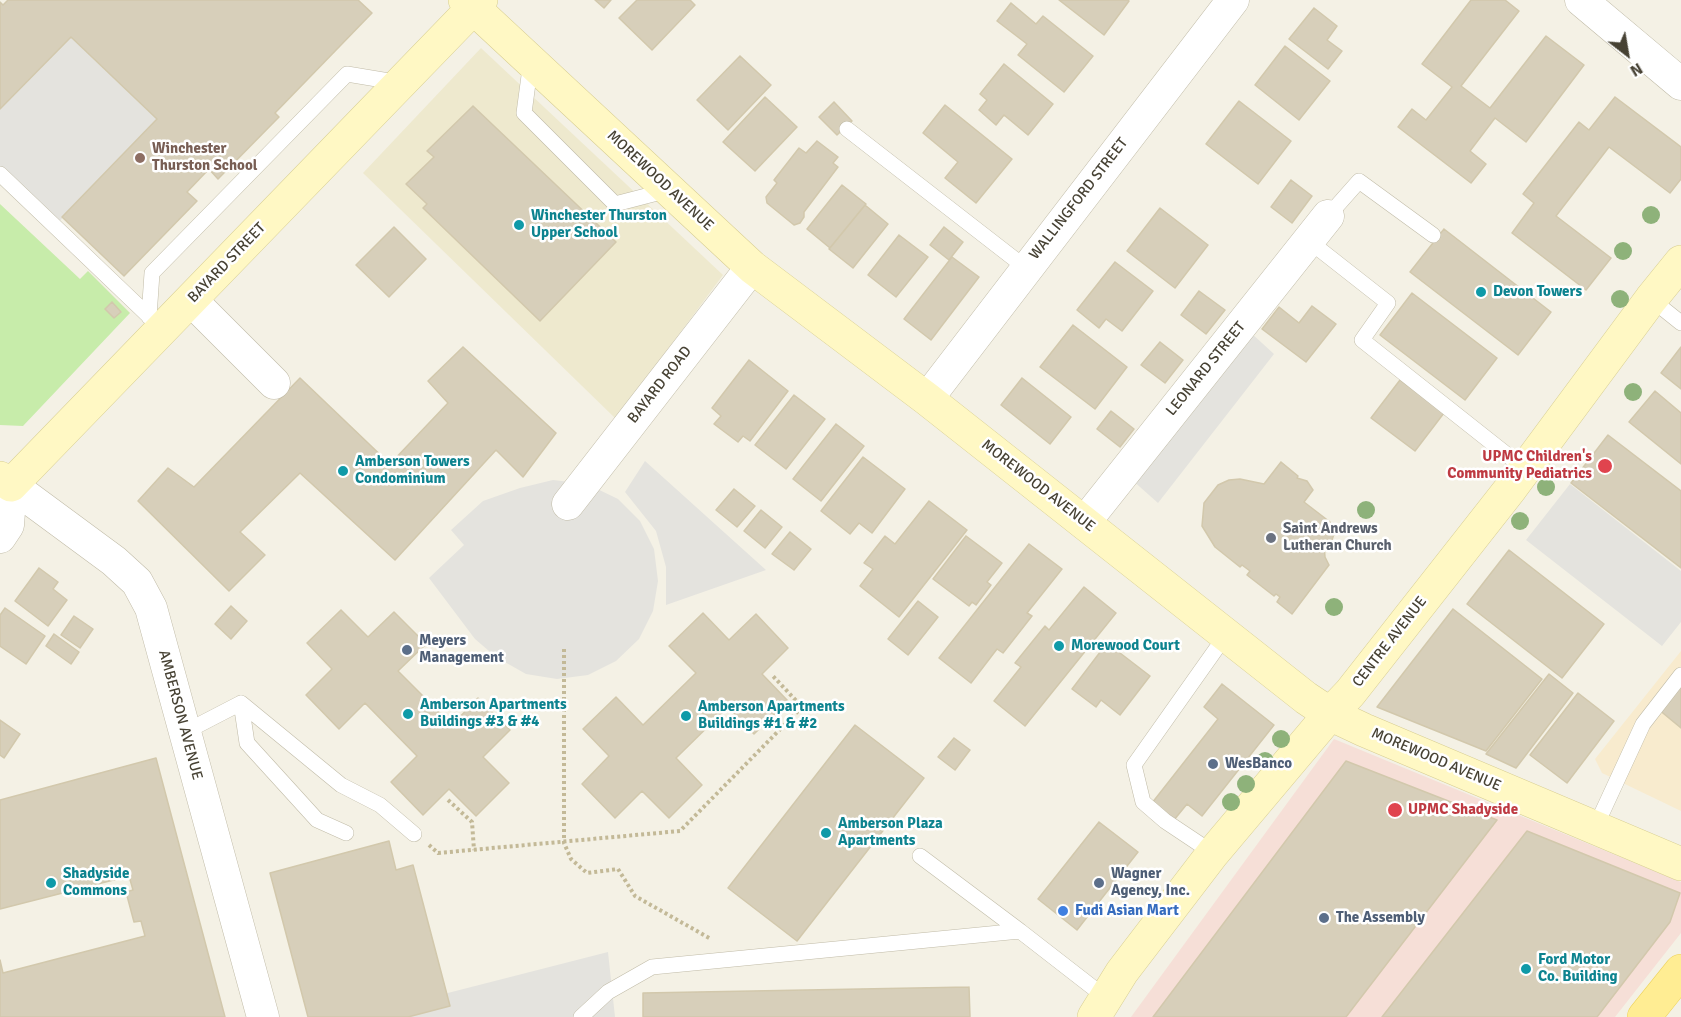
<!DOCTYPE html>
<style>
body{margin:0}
#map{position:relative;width:1681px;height:1017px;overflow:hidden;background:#f4f1e5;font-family:Signika,sans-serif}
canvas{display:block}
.north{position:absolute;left:1597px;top:24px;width:60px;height:60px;-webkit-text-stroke:4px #fff;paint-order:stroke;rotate:149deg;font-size:16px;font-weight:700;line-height:24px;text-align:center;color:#474234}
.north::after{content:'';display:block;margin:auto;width:21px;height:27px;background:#474234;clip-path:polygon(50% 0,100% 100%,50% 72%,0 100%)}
</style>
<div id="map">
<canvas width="1681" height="1017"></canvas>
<div class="north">N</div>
</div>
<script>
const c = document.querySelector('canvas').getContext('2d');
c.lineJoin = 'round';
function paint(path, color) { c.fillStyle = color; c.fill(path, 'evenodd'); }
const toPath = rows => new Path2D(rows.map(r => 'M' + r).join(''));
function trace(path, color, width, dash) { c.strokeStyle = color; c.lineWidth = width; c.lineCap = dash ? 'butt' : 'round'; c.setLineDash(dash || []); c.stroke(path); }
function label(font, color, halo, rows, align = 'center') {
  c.font = font + ' Signika,sans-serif'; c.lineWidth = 5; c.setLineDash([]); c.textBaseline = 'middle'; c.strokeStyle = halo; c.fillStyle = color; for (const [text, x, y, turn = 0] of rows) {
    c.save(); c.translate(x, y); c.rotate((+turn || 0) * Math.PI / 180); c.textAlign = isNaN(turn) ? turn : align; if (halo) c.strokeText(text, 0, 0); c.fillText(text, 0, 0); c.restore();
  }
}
const commercial = toPath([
 [1681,651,1681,811,1602,773,1595,759]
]);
const education = toPath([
 [481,48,723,275,616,419,363,173]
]);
const medical = toPath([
 [1334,739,1681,882,1681,933,1615,1017,1131,1017]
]);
const green = toPath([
 [0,204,80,279,88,271,130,313,23,426,0,425]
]);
const parking = toPath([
 [71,37,157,119,55,226,0,174,0,109],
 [1250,332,1274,354,1158,503,1131,479],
 [645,461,766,570,666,605,666,567,656,531,625,492],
 [553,480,587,484,618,499,640,521,654,549,658,581,653,611,639,639,616,661,588,675,557,679,526,674,496,657,475,639,429,578,464,545,451,530,483,501,520,488],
 [1570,484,1681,571,1681,622,1662,646,1526,540],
 [608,952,615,1017,354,1017]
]);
const building = toPath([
 [8,0,358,0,372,13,275,113,279,117,218,179,209,169,187,192,197,201,124,276,62,217,157,119,71,37,0,109,0,2,3,5,8,0],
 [595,0,611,0,604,8,595,0],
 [637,0,690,0,695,5,652,50,619,18,637,0],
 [1059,0,1128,0,1129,1,1104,35,1059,0],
 [1471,0,1505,0,1519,11,1461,86,1490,108,1546,36,1584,65,1526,142,1495,118,1470,151,1486,164,1471,183,1398,127,1412,109,1426,120,1452,87,1422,64,1471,0],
 [1011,3,1036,24,1043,16,1093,56,1064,92,1018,55,1027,44,997,21,1011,3],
 [1314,8,1337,26,1327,40,1342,51,1328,69,1289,39,1314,8],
 [1285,46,1330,81,1299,120,1255,85,1285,46],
 [740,56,771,85,728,130,697,100,740,56],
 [1004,64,1053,104,1028,135,1004,115,996,125,979,110,987,100,980,94,1004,64],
 [765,97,797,127,755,171,723,142,765,97],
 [1615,97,1681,147,1681,179,1670,193,1609,147,1556,216,1611,258,1586,290,1512,233,1534,203,1523,194,1579,122,1589,130,1615,97],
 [1239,101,1291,141,1258,184,1206,144,1239,101],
 [834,102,852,121,837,135,819,117,834,102],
 [945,105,1012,159,976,203,945,178,958,162,923,133,945,105],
 [473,106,616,242,540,321,423,208,427,204,406,184,434,157,427,151,473,106],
 [817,141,838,157,833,163,838,167,804,212,804,217,800,223,794,225,767,203,766,197,777,183,774,180,799,148,806,153,817,141],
 [1291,180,1312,196,1292,223,1271,207,1291,180],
 [842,185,866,204,830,248,807,229,842,185],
 [865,205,888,224,853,268,829,249,865,205],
 [1160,208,1208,245,1175,288,1127,251,1160,208],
 [394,227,426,259,389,297,356,265,394,227],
 [944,227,963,242,949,260,930,245,944,227],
 [1444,229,1551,312,1518,355,1410,272,1444,229],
 [899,235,928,257,896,297,868,275,899,235],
 [952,257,979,277,931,340,904,319,952,257],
 [1115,262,1153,291,1122,331,1106,319,1099,328,1077,310,1115,262],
 [1199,291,1225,310,1206,334,1181,315,1199,291],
 [1412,293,1497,358,1465,400,1380,335,1412,293],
 [112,302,121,312,114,318,105,309,112,302],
 [1312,306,1336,324,1306,362,1262,329,1279,307,1299,323,1312,306],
 [1073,325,1127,367,1095,409,1040,367,1073,325],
 [1160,342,1183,360,1165,383,1141,365,1160,342],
 [463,347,556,433,523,477,496,450,395,560,300,473,240,532,265,555,229,591,138,501,168,468,194,487,300,378,390,464,448,403,428,381,463,347],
 [1681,347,1681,389,1661,373,1681,347],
 [749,360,788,391,750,441,743,436,738,442,714,424,721,416,712,408,749,360],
 [1022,378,1071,417,1050,444,1001,405,1022,378],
 [1400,380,1444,413,1415,451,1371,418,1400,380],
 [1655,391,1681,413,1681,464,1629,422,1655,391],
 [794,395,825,419,786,469,755,445,794,395],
 [1111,411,1134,429,1120,447,1097,429,1111,411],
 [836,424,864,446,821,501,793,479,836,424],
 [1608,435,1681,491,1681,568,1571,483,1608,435],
 [863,457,905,489,872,533,859,523,850,534,821,511,863,457],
 [1281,462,1298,476,1297,478,1307,481,1313,490,1304,502,1330,522,1335,531,1332,540,1324,543,1325,557,1329,565,1292,614,1277,602,1280,597,1276,594,1274,596,1247,575,1250,571,1242,565,1240,567,1215,547,1202,526,1204,503,1218,485,1229,480,1240,479,1264,484,1281,462],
 [734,489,755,506,737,527,716,510,734,489],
 [929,501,967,530,899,617,860,586,873,569,864,563,885,536,895,544,929,501],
 [761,510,782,527,765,548,744,531,761,510],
 [790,532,811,549,794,570,772,554,790,532],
 [966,536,1002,563,987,582,991,585,976,605,972,602,969,606,933,579,966,536],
 [1029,544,1062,569,1027,613,1032,616,1003,653,997,649,971,683,939,658,1029,544],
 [1509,550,1604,624,1562,678,1467,604,1509,550],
 [39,568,58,582,53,589,67,600,48,626,15,601,39,568],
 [1084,587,1116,613,1025,726,994,701,1021,667,1015,663,1045,626,1049,630,1084,587],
 [918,601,938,617,908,655,888,639,918,601],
 [231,606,247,621,231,639,215,624,231,606],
 [5,608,45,636,26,664,0,646,0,615,5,608],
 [1453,609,1542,679,1486,751,1377,707,1453,609],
 [341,610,368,637,394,612,426,644,398,671,452,725,478,698,510,730,483,757,509,783,476,816,449,789,423,815,391,782,417,756,365,703,339,729,306,695,332,669,307,643,341,610],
 [703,613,729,640,756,614,788,648,762,674,788,701,754,734,728,707,676,758,702,785,669,818,642,791,615,818,582,784,609,756,583,729,616,697,643,725,696,673,669,646,703,613],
 [74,616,93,629,80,648,61,635,74,616],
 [54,634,79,652,71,664,46,646,54,634],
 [1107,643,1150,676,1120,715,1101,700,1096,707,1072,689,1107,643],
 [1549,674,1573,693,1516,768,1486,754,1549,674],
 [1681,680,1681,728,1658,709,1681,680],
 [1222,684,1274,725,1202,816,1187,804,1174,820,1152,803,1218,719,1204,707,1222,684],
 [1578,693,1614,721,1567,783,1530,755,1578,693],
 [0,720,20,734,4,758,0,755,0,720],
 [855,725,924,778,797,941,728,888,855,725],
 [954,738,970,750,955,770,938,757,954,738],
 [156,758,225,1017,0,1017,0,960,3,973,145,936,141,921,134,922,126,892,133,890,129,876,0,909,0,800,156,758],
 [1346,761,1497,820,1346,1017,1153,1017,1346,761],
 [1099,822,1138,852,1077,930,1038,899,1099,822],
 [1527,831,1680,893,1670,922,1597,1017,1382,1017,1527,831],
 [389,841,396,870,413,865,450,1006,408,1017,308,1017,270,873,389,841],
 [969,987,970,1017,643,1017,643,993,969,987]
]);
const path = toPath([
 [564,649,564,843,571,859,587,873,618,869,635,896,711,939],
 [448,800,472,822,474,850],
 [429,845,438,853,680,831,802,707,772,675]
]);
const lane = toPath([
 [531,61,524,113,615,204,669,190],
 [847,129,1026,268],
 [0,174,154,321],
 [1328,216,1359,181,1433,235],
 [1309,241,1388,303,1362,340,1525,469],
 [1651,299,1681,323],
 [149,317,152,273,347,74,401,83],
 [241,703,247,743,317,820,346,833],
 [185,732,241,703,341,785,380,805,414,834],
 [1595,828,1643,724,1681,675],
 [1213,853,1165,821,1143,802,1134,765,1226,635],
 [920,856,1020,931],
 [581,1017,608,992,652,967,1020,931,1105,997]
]);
const street = toPath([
 [1581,0,1681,84],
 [191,300,274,383],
 [927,399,1233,0],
 [11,485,114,561,137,582,151,608,263,1017],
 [568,504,752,267],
 [1084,523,1328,216],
 [0,537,8,525,11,485]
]);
const secondary = toPath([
 [465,0,752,267,927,399,1306,698,1330,714,1364,730,1681,864],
 [0,478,11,485,481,0],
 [1094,1017,1122,972,1213,853,1330,714,1350,693,1511,488,1651,299,1681,262]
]);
const primary = toPath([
 [1644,1017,1681,971]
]);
const trees = [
 [1651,215],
 [1623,251],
 [1620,299],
 [1633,392],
 [1546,487],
 [1366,510],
 [1520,521],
 [1334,607],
 [1281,739],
 [1265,761],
 [1246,784],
 [1231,802]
];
const markers = [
 [140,158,6,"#8d6e63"],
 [519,225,6,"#0f9aa8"],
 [1481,292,6,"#0f9aa8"],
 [1605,466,8,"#e0444e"],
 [343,471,6,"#0f9aa8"],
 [1271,538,6,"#6b7280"],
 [1059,646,6,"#0f9aa8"],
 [407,650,6,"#5c6f8a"],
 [408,714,6,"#0f9aa8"],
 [686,716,6,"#0f9aa8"],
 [1213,764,6,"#5c6f8a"],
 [1395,810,8,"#e0444e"],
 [826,833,6,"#0f9aa8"],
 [51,883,6,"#0f9aa8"],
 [1099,883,6,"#5c6f8a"],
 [1063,911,6,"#3f7fe0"],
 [1324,918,6,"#5c6f8a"],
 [1526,969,6,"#0f9aa8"]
];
const educationNames = [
 ["Winchester",152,149],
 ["Thurston School",152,166]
];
const streetNames = [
 ["MOREWOOD AVENUE",660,181,43],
 ["WALLINGFORD STREET",1079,199,-52],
 ["BAYARD STREET",227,263,-46],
 ["LEONARD STREET",1206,369,-51],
 ["BAYARD ROAD",660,385,-52],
 ["MOREWOOD AVENUE",1038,486,38],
 ["CENTRE AVENUE",1390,642,-52],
 ["AMBERSON AVENUE",180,715,75],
 ["MOREWOOD AVENUE",1436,760,23]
];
const cultureNames = [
 ["Winchester Thurston",531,216],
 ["Upper School",531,233],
 ["Devon Towers",1493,292],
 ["Amberson Towers",355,462],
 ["Condominium",355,479],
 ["Morewood Court",1071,646],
 ["Amberson Apartments",420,705],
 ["Buildings #3 & #4",420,722],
 ["Amberson Apartments",698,707],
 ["Buildings #1 & #2",698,724],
 ["Amberson Plaza",838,824],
 ["Apartments",838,841],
 ["Shadyside",63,874],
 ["Commons",63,891],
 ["Ford Motor",1538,960],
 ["Co. Building",1538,977]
];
const healthNames = [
 ["UPMC Children's",1592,457],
 ["Community Pediatrics",1592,474],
 ["UPMC Shadyside",1408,810,"left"]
];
const worshipNames = [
 ["Saint Andrews",1283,529],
 ["Lutheran Church",1283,546]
];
const serviceNames = [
 ["Meyers",419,641],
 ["Management",419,658],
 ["WesBanco",1225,764],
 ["Wagner",1111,874],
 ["Agency, Inc.",1111,891],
 ["The Assembly",1336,918]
];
const shopNames = [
 ["Fudi Asian Mart",1075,911]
];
paint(commercial, '#f8ebce');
paint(education, '#eee9ce');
paint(medical, '#f6dfd7');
paint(green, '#c7ecaa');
paint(parking, '#e4e3de');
paint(building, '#d7cfba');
trace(building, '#d2c8ac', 1.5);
trace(lane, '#c0bba7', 16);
trace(street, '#c0bba7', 33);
trace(secondary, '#d7cd91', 34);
trace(primary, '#edd25a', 34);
trace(path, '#c3b997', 4, [3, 3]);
trace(lane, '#fff', 15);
trace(street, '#fff', 32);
trace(secondary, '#fff8c4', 33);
trace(primary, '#ffed93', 33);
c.fillStyle = '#8eb27a';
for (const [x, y] of trees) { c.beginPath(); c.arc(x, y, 9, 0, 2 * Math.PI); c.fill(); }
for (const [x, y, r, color] of markers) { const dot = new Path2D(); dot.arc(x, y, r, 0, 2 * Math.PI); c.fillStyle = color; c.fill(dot); trace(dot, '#fff', 2); }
label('bold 15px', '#785e54', '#fff', educationNames, 'left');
label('15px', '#474234', '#fff', streetNames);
label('bold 15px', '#0d838f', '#fff', cultureNames, 'left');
label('bold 15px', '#be3a42', '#fff', healthNames, 'right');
label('bold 15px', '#5b616d', '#fff', worshipNames, 'left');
label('bold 15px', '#4e5e75', '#fff', serviceNames, 'left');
label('bold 15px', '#366cbe', '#fff', shopNames, 'left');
</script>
